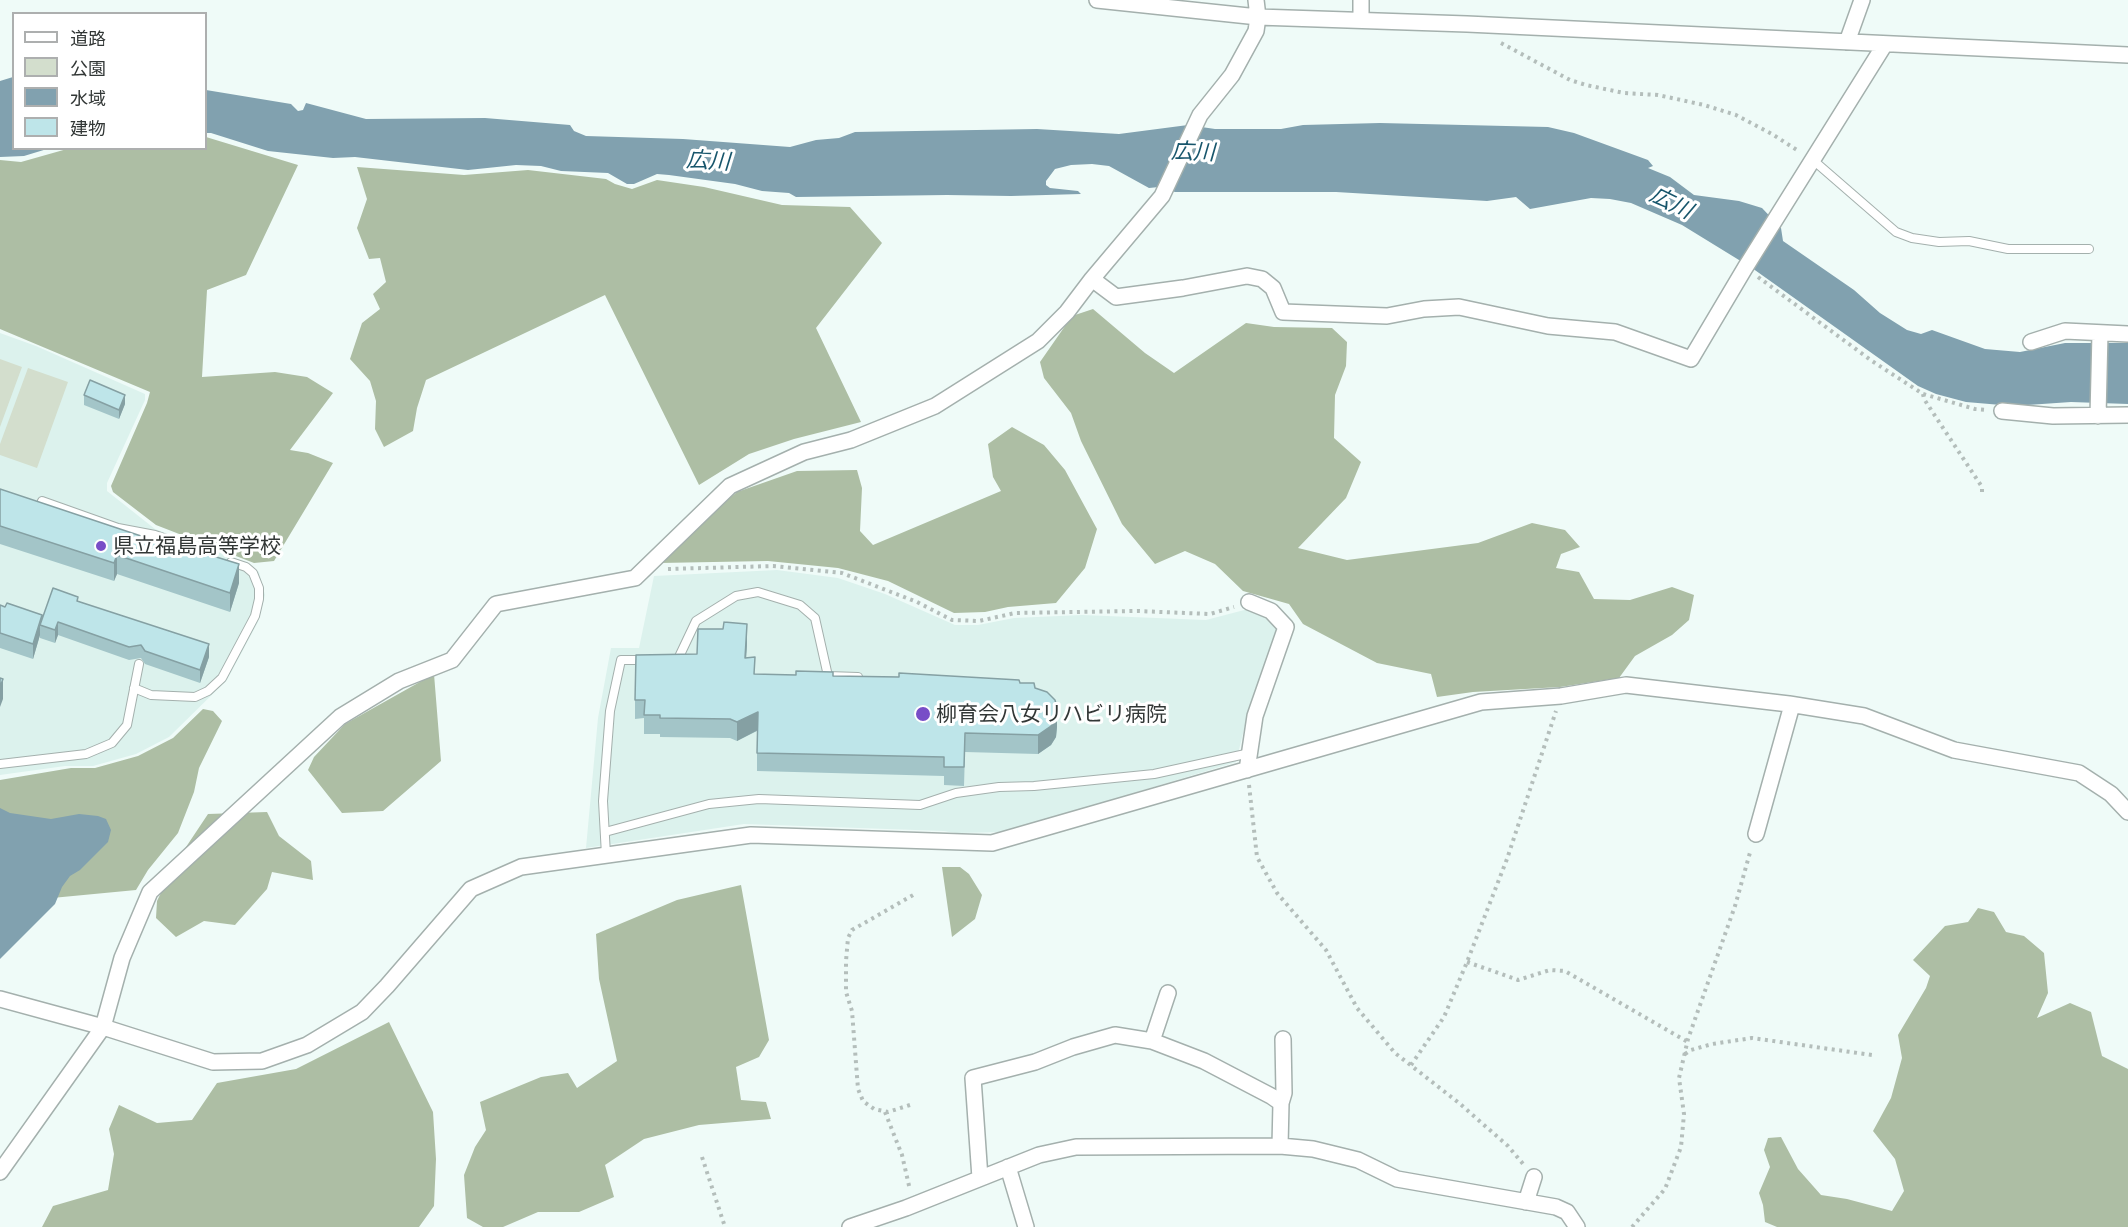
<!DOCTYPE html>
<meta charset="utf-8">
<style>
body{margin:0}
#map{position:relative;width:2128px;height:1227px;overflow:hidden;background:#effbf8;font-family:"Golos Text","Noto Sans JP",sans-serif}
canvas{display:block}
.legend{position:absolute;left:12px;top:12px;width:195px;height:138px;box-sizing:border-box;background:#fff;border:2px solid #adafaf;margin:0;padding:8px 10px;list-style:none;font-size:18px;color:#323736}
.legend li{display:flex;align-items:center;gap:12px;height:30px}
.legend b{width:30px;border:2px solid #adafaf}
</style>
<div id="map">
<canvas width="2128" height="1227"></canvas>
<ul class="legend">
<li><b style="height:8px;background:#fff"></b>道路</li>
<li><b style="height:16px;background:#d3decd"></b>公園</li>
<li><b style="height:16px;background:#81a1af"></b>水域</li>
<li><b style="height:16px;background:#bee5e9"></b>建物</li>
</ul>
</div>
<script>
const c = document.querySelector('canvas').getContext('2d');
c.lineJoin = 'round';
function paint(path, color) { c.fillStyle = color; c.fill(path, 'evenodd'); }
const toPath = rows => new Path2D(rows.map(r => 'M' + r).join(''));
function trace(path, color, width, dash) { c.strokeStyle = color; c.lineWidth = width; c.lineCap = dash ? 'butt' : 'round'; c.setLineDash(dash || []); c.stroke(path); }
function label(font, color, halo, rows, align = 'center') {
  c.font = font + ' "Golos Text","Noto Sans JP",sans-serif'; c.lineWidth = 6; c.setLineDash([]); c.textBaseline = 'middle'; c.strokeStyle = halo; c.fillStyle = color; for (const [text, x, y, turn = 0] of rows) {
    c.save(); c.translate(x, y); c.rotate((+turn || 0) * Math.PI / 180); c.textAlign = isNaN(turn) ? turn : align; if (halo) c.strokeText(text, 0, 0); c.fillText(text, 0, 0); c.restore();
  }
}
const built = toPath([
 [0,333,36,346,145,394,145,400,107,483,107,491,155,529,248,563,259,572,265,595,258,622,227,680,169,737,136,754,93,766,65,766,0,775],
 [777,570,838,578,885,594,955,625,978,625,1014,618,1082,615,1206,620,1252,608,1277,622,1280,632,1249,709,1236,762,1006,832,956,833,944,831,744,824,586,848,598,718,611,648,639,648,654,576]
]);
const green = toPath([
 [0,359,22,367,0,427],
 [28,368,68,382,37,468,0,455,0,444]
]);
const forest = toPath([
 [206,137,298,165,246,275,207,290,202,377,275,372,307,377,333,393,290,450,308,453,333,463,274,561,254,563,156,525,113,492,111,486,147,403,150,392,0,329,0,160,21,162,67,149,206,148],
 [357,167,464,175,528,170,606,179,615,184,632,189,657,180,704,187,782,205,850,207,882,243,816,328,861,422,794,439,749,454,699,485,605,295,426,380,417,408,413,431,384,447,375,429,376,401,370,381,350,359,362,323,380,309,373,294,386,282,380,258,369,259,357,228,367,199],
 [1093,309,1145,353,1174,373,1246,323,1274,327,1332,328,1347,342,1346,366,1335,395,1334,438,1361,462,1346,498,1298,548,1347,560,1478,543,1532,523,1565,530,1580,547,1561,554,1556,568,1579,572,1594,599,1630,600,1672,587,1694,595,1689,620,1672,635,1635,656,1619,678,1560,687,1473,692,1437,697,1431,674,1377,663,1303,624,1289,604,1243,591,1215,564,1185,551,1155,564,1122,524,1081,441,1071,413,1044,378,1040,362,1072,316],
 [1012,427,1044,445,1065,470,1097,529,1085,568,1056,603,1008,607,985,612,954,613,888,581,838,568,768,561,659,563,691,530,737,492,797,471,857,470,862,488,860,531,873,545,1001,491,993,477,988,444],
 [434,674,441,761,383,811,342,813,308,770,314,757,345,724],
 [203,709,213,711,222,721,199,768,194,792,178,833,148,870,136,890,52,898,0,832,0,780,71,768,95,768,138,756,173,738],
 [267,812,279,836,311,861,313,880,272,872,267,889,235,925,204,921,176,937,156,918,157,901,176,862,208,814],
 [942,867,960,867,969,874,982,895,975,919,952,937],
 [741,885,769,1040,759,1057,736,1067,741,1100,766,1102,771,1119,699,1125,644,1139,605,1165,614,1197,579,1212,538,1212,503,1227,483,1227,467,1218,464,1175,475,1147,486,1130,480,1102,541,1077,568,1073,577,1088,617,1061,599,979,596,934,677,900],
 [1978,908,1994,912,2006,932,2024,936,2044,953,2048,993,2037,1018,2070,1003,2091,1012,2102,1056,2128,1069,2128,1227,1777,1227,1765,1222,1763,1205,1759,1193,1770,1167,1764,1150,1768,1138,1781,1137,1798,1169,1821,1195,1847,1199,1892,1211,1904,1191,1895,1159,1873,1131,1891,1098,1902,1058,1898,1035,1926,988,1930,976,1913,960,1945,926,1968,922],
 [389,1022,433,1112,436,1159,434,1206,419,1227,42,1227,53,1206,108,1190,114,1154,109,1129,119,1105,157,1123,192,1120,217,1083,296,1069]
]);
const water = toPath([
 [13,77,14,148,47,149,24,156,0,157,0,81],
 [206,90,291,104,298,111,303,110,306,103,366,119,485,118,570,125,574,131,586,136,683,139,790,147,816,140,839,138,855,132,1037,129,1119,134,1188,125,1215,129,1281,129,1303,125,1380,123,1548,127,1574,133,1648,160,1653,166,1648,168,1670,177,1694,195,1739,201,1762,208,1781,228,1783,241,1854,290,1880,313,1907,330,1921,334,1932,330,1985,349,2020,352,2065,343,2128,343,2128,404,2071,402,2013,406,1966,402,1936,394,1918,386,1752,268,1682,225,1631,203,1610,199,1591,198,1530,209,1516,197,1487,201,1336,192,1175,192,1159,187,1149,188,1109,166,1092,164,1071,165,1055,169,1046,181,1046,185,1050,188,1078,191,1081,194,1011,196,947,195,796,197,789,193,762,191,735,184,669,175,657,174,634,184,627,184,608,173,561,171,541,166,516,165,468,170,355,157,333,158,268,151,211,133,206,133],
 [0,808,10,813,51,819,79,814,98,816,106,819,111,830,108,842,80,870,70,876,62,887,55,904,0,959]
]);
const path = toPath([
 [1501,43,1570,80,1586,85,1624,93,1658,95,1704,105,1736,115,1772,134,1800,152],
 [1758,277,1872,361,1923,394,1975,409,1987,410],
 [1923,394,1924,399,1982,487,1982,493],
 [668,569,773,566,842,573,917,602,952,620,979,621,1015,613,1137,611,1210,614,1234,607],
 [1249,785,1257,857,1277,893,1326,950,1357,1008,1395,1053,1459,1103,1508,1146,1524,1165],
 [1467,962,1518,980,1550,970,1565,971,1688,1042],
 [1685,1054,1691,1050,1712,1044,1752,1038,1872,1055],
 [1411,1065,1444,1017,1467,962,1507,859,1556,711],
 [910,1105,888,1112,874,1109,863,1101,858,1089,852,1011,846,992,846,961,848,938,852,930,915,894],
 [885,1112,902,1155,910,1190],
 [702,1157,725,1227],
 [1632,1227,1665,1189,1681,1147,1684,1114,1679,1078,1688,1039,1735,906,1751,849]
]);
const service = toPath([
 [1813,160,1896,232,1912,238,1939,242,1969,241,2008,249,2089,249],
 [42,501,118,528,155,535,203,552],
 [672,659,678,659,696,621,736,596,758,592,800,605,815,618,828,676,858,677],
 [134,688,151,695,195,697,208,691,222,678,255,616,259,599,259,588,253,573,246,567,231,562],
 [0,764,86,754,112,743,127,725,139,664],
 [605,832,709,804,759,799,920,805,956,793,999,787,1034,786,1154,774,1250,753],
 [606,855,603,801,610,711,621,660,645,660]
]);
const minor = toPath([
 [1097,0,1258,17,1467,24,2128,55],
 [1361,0,1361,20],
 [1847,42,1862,0],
 [1092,279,1116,297,1183,288,1247,276,1262,279,1273,288,1283,312,1387,316,1424,309,1459,307,1548,326,1615,332,1691,359,1745,268,1885,44],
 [2031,342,2065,331,2128,334],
 [2002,411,2053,416,2128,415],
 [2098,416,2100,333],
 [1247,770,1255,716,1286,627,1271,611,1249,602],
 [1756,834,1792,705],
 [0,999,103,1027,213,1062,262,1061,307,1045,362,1012,387,986,471,889,521,867,751,835,992,843,1481,702,1561,696,1626,685,1789,704,1864,716,1954,750,2079,773,2111,794,2128,812],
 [1152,1041,1168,993],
 [1281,1103,1284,1093,1283,1039],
 [1008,1167,1026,1227],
 [0,1172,103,1027,122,958,150,892,340,717,399,681,452,660,496,604,635,578,730,486,804,452,851,440,935,406,1038,341,1067,312,1092,279,1162,196,1200,115,1232,75,1256,31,1258,17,1256,0],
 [980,1178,973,1078,1035,1062,1073,1047,1115,1035,1152,1041,1204,1061,1271,1096,1281,1103,1280,1146],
 [1526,1202,1534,1177],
 [850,1227,906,1208,1039,1155,1076,1147,1280,1146,1313,1149,1358,1160,1397,1179,1556,1207,1567,1212,1577,1227]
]);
const wall = toPath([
 [84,395,125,404,119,419,84,405],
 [0,489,192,553,215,556,239,583,230,612,117,574,114,581,0,544],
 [78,601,209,657,200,683,145,664,141,658,129,660,58,635,55,643,40,638,40,635,33,659,0,648,0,605,42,620],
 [723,629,747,643,746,658,755,674,1020,683,1035,688,1057,727,1056,737,1051,745,1038,754,965,752,964,786,944,785,944,776,757,771,757,731,737,741,730,738,660,737,660,734,644,734,644,718,635,719,635,700,697,654]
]);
const shadedWall = toPath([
 [125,395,125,404,119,419,119,410],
 [117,555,117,574,114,581,114,563],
 [239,564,239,583,230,612,230,593],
 [42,615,42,626,40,625,40,635,33,659,33,644],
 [58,622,58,635,55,643,55,630],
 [747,624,747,643,745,677,745,658],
 [209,644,209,657,200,683,200,670],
 [3,679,3,699,0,707,0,687],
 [1057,708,1057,727,1056,737,1051,745,1038,754,1038,735],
 [758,712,758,730,737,741,737,722]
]);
const building = toPath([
 [90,380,125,395,119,410,84,395,90,380],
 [0,489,192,553,196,544,215,550,213,556,239,564,230,593,117,555,114,563,0,526,0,489],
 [53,588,78,597,77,601,209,644,200,670,145,651,141,645,129,647,58,622,55,630,40,625,53,588],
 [7,603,42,615,33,644,0,633,0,605,5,607,7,603],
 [724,622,747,624,745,658,755,657,754,674,796,675,796,671,833,672,833,676,899,677,899,673,1019,680,1020,683,1034,683,1035,688,1047,692,1055,700,1057,708,1056,718,1051,726,1038,735,965,733,964,767,944,767,944,757,757,753,758,712,737,722,730,719,660,718,660,715,644,715,645,700,635,700,636,655,697,654,698,629,723,629,724,622],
 [0,678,3,679,0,687,0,678]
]);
const markers = [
 [101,546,6,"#784ec7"],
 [923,714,8,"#784ec7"]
];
const poiNames = [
 ["県立福島高等学校",113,546],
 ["柳育会八女リハビリ病院",936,714]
];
const waterNames = [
 ["広川",1193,152,2],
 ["広川",708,161,3],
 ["広川",1671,203,26]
];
paint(built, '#dcf2ed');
paint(green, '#d3decd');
paint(forest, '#adbea4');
paint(water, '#81a1af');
trace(service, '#a4b0ad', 10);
trace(minor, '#a4b0ad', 18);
trace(path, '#b4bebb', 4, [3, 4.5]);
trace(service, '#fff', 8);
trace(minor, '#fff', 15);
paint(wall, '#a3c5c8');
paint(shadedWall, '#85a0a3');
paint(building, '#bee5e9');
trace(building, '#85a0a3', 1.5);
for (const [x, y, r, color] of markers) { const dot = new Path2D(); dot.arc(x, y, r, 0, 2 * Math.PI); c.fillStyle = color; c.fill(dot); trace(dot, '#fff', 2); }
label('21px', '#323736', '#fff', poiNames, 'left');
label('italic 22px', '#18566c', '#fff', waterNames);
</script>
